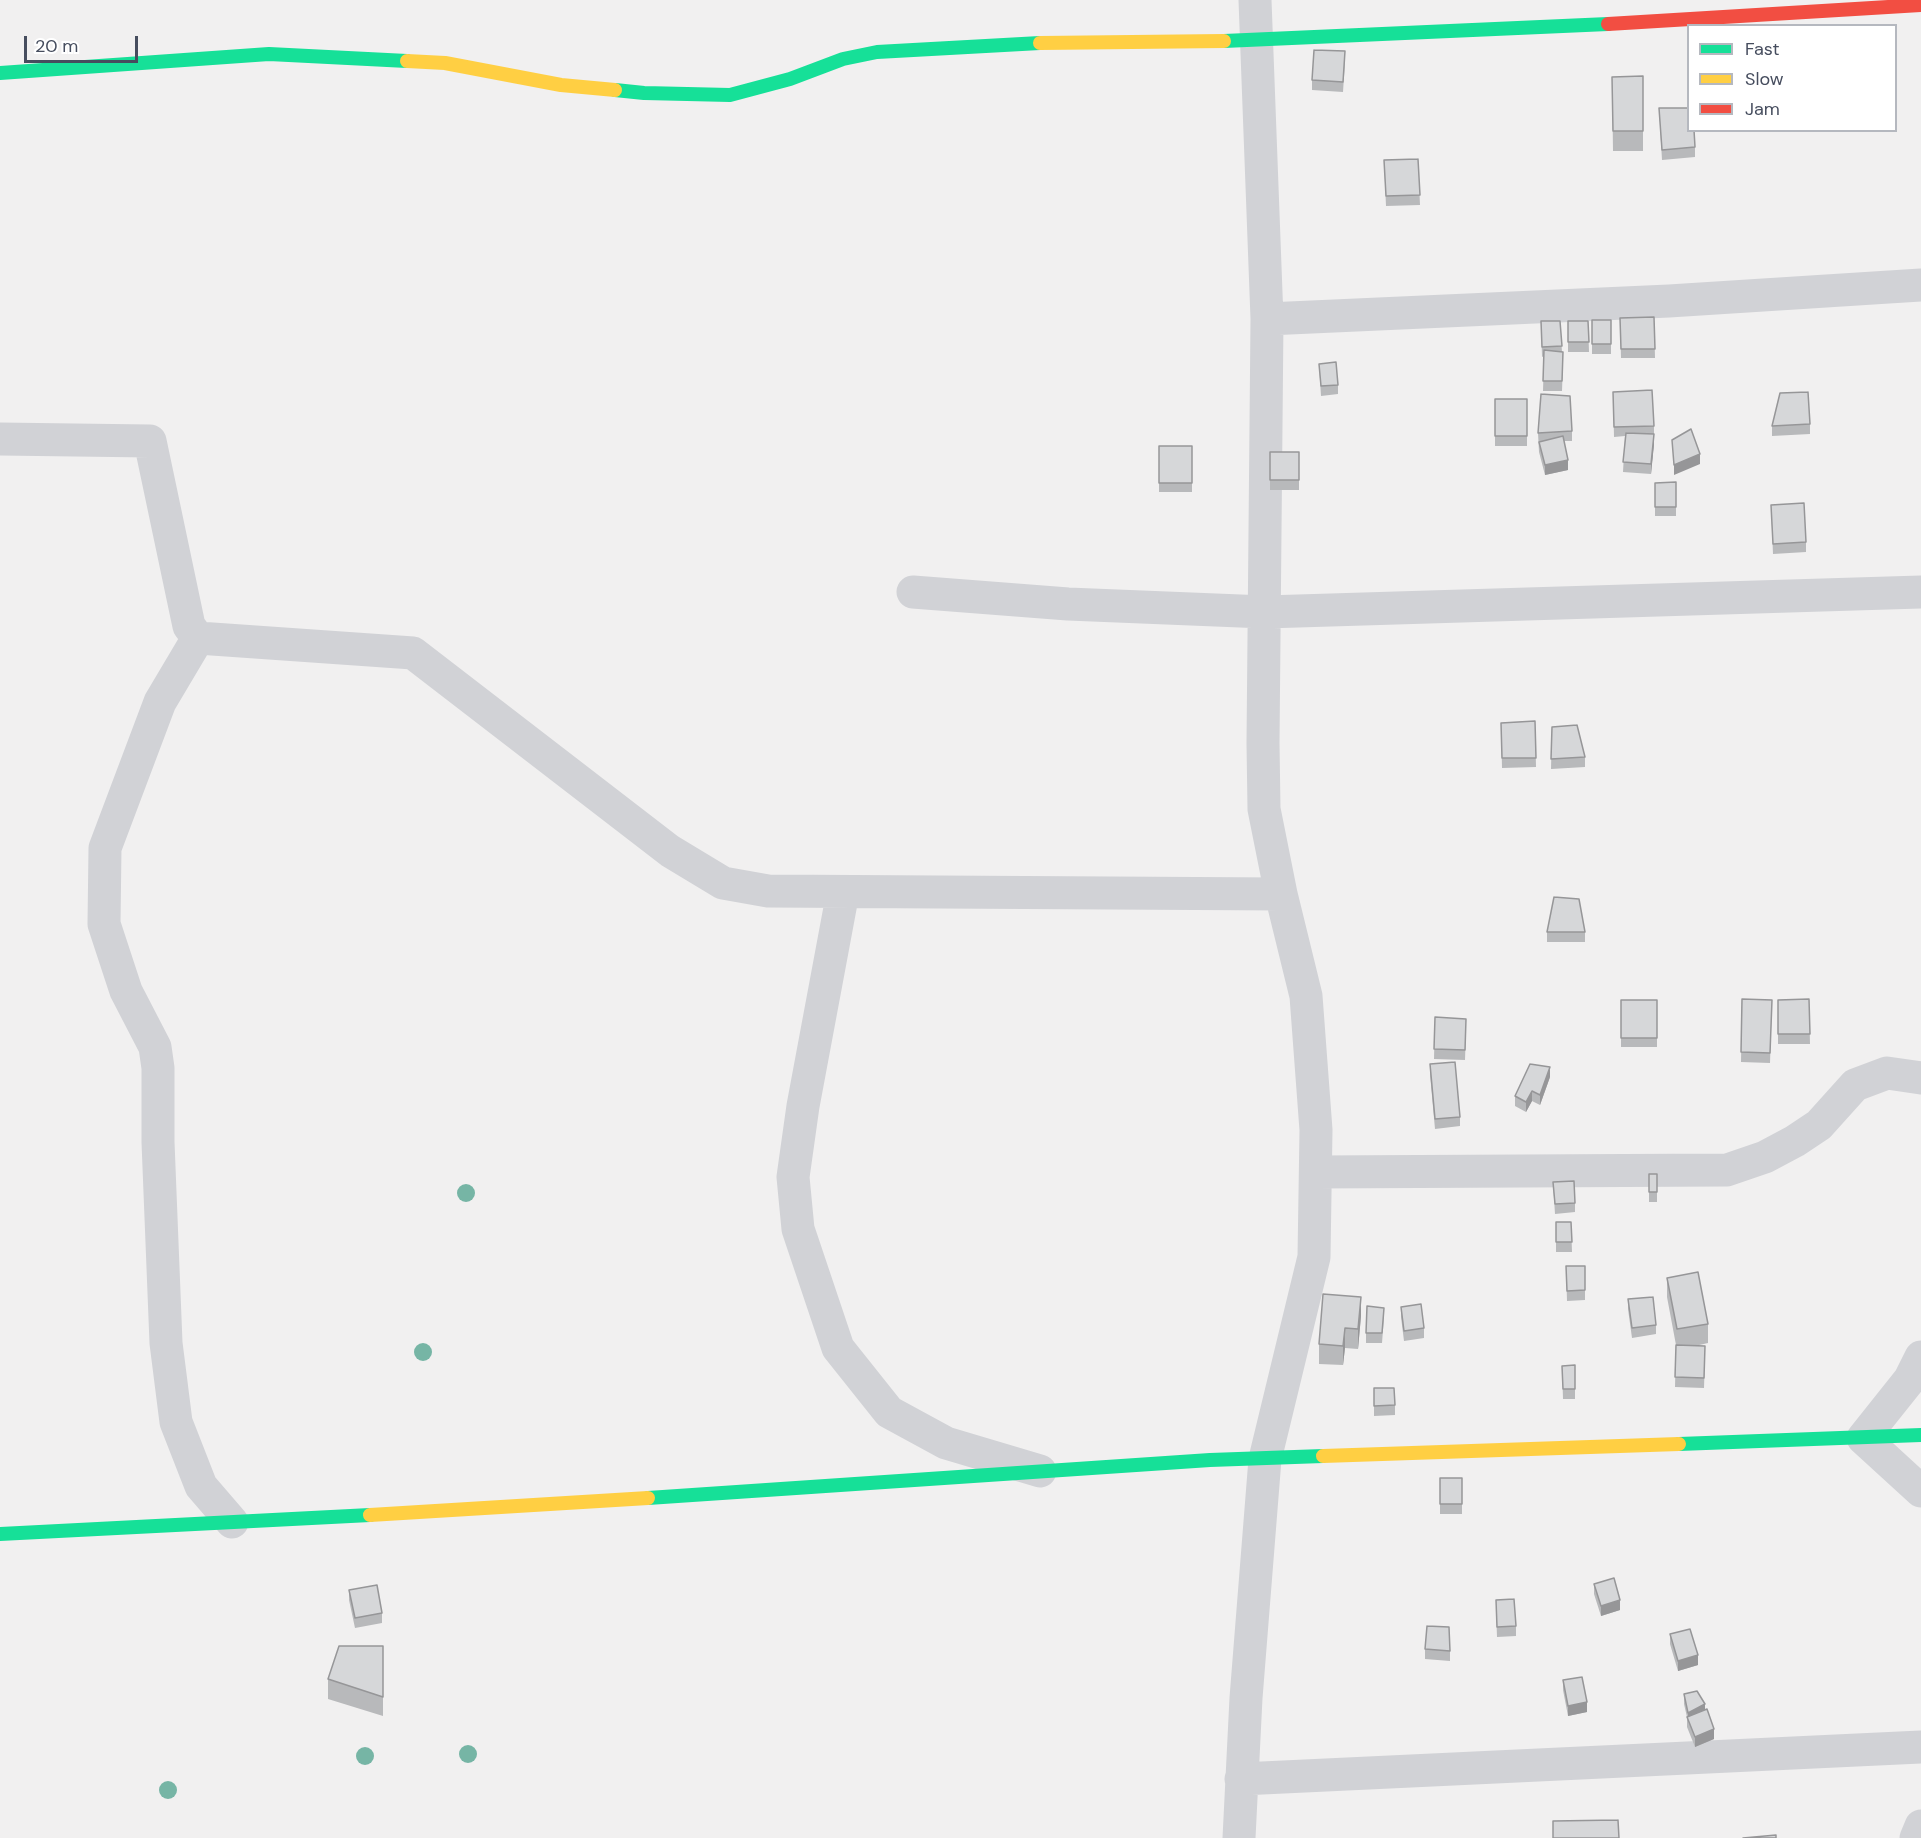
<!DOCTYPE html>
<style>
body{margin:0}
#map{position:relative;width:1921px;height:1838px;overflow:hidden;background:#f1f0f0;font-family:"DM Sans",sans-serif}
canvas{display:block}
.legend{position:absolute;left:1687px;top:24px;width:210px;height:108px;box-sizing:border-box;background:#fff;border:2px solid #b5b8bf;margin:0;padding:8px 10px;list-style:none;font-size:18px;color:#464d5e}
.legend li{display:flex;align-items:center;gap:12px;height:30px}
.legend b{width:30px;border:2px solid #b5b8bf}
.scale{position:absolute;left:24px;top:36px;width:114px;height:27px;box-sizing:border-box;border:3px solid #464d5e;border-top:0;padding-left:8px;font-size:18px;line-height:21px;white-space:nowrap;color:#464d5e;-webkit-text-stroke:4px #fff;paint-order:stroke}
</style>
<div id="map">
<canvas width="1921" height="1838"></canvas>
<ul class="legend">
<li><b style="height:8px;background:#16e098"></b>Fast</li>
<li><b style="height:8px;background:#ffcf43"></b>Slow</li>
<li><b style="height:8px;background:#f24e42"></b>Jam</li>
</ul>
<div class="scale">20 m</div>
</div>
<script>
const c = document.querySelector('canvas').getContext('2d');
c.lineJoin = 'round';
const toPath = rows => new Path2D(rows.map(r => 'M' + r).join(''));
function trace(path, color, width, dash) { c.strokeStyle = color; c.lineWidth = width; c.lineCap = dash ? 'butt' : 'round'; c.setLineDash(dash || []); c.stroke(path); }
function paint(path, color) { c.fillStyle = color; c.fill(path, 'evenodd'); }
const street = toPath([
 [1267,319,1669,301,1921,285],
 [0,439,150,441,189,626,198,638,413,653,670,851,723,883,768,891,1281,894],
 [913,592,1068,604,1265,612,1921,592],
 [198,638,160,702,105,848,104,924,126,991,155,1047,158,1068,158,1142,166,1343,176,1422,201,1486,232,1522],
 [843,892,803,1106,793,1177,798,1229,838,1348,889,1412,946,1443,1040,1471],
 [1316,1172,1727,1170,1765,1157,1795,1141,1819,1125,1855,1085,1887,1073,1921,1078],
 [1921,1357,1910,1379,1863,1438,1921,1491],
 [1241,1779,1921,1747],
 [1239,1838,1246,1698,1265,1459,1314,1257,1316,1130,1306,996,1281,894,1264,809,1263,743,1267,319,1255,0],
 [1916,1838,1921,1826]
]);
const fast = toPath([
 [1224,41,1608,24],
 [0,73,269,54,407,61],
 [615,90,644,93,730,95,790,79,843,59,877,52,1040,43],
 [1679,1444,1921,1435],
 [648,1498,1210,1460,1323,1456],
 [0,1534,370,1515]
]);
const slow = toPath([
 [1040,43,1224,41],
 [407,61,445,63,561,85,615,90],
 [1323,1456,1679,1444],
 [370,1515,648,1498]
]);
const jam = toPath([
 [1608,24,1921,5]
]);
const trees = [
 [466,1193],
 [423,1352],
 [468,1754],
 [365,1756],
 [168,1790]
];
const wall = toPath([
 [1345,61,1343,92,1312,90,1312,80],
 [1643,76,1643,151,1613,151,1612,77],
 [1659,108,1695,147,1695,157,1662,160],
 [1418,159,1420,205,1386,206,1384,160],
 [1654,317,1655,358,1621,358,1620,318],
 [1592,320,1611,320,1611,354,1592,354],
 [1541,321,1560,321,1562,352,1563,362,1562,391,1543,391,1544,356,1542,357],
 [1568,321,1588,321,1589,352,1568,352],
 [1319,364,1338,385,1338,394,1321,396],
 [1613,392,1654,426,1654,444,1651,474,1623,472,1625,436,1614,437],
 [1495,399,1527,399,1527,446,1495,446],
 [1810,424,1810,434,1772,436,1772,426],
 [1572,431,1572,441,1564,441,1568,470,1545,475,1539,452,1538,433],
 [1159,446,1192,446,1192,492,1159,492],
 [1270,452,1299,452,1299,490,1270,490],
 [1676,482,1676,516,1655,516,1655,483],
 [1771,505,1806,542,1806,552,1773,554],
 [1535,721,1536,767,1502,768,1501,723],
 [1552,727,1585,757,1585,767,1551,769],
 [1547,932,1585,932,1585,942,1547,942],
 [1742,999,1772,1000,1770,1063,1741,1062],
 [1809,999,1810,1044,1778,1044,1778,1000],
 [1621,1000,1657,1000,1657,1047,1621,1047],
 [1435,1017,1466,1029,1465,1060,1434,1059],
 [1430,1064,1460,1117,1460,1126,1435,1129,1430,1074],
 [1550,1077,1540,1105,1532,1101,1526,1112,1515,1106,1515,1096],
 [1649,1174,1657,1174,1657,1202,1649,1202],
 [1553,1182,1575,1203,1575,1212,1555,1214],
 [1556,1222,1571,1222,1572,1252,1556,1252],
 [1566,1266,1585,1266,1585,1300,1567,1301],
 [1667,1278,1708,1324,1708,1343,1695,1346,1705,1356,1704,1388,1675,1387,1676,1345,1667,1297],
 [1628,1299,1656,1325,1656,1334,1632,1338,1628,1309],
 [1401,1307,1424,1328,1424,1338,1404,1341,1401,1317],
 [1361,1316,1358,1349,1345,1348,1343,1365,1319,1364,1319,1344],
 [1384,1317,1382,1343,1366,1343,1366,1333],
 [1575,1365,1575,1399,1563,1399,1562,1366],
 [1374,1388,1395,1405,1395,1415,1374,1416],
 [1440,1478,1462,1478,1462,1514,1440,1514],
 [1594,1584,1620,1610,1601,1616,1594,1594],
 [349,1590,382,1613,382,1623,355,1628,349,1600],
 [1496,1609,1516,1626,1516,1636,1497,1637],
 [1670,1634,1698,1665,1678,1671,1670,1644],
 [383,1646,383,1716,328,1699,328,1679],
 [1425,1649,1450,1651,1450,1661,1425,1659],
 [1563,1680,1587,1712,1568,1716,1563,1690],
 [1684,1694,1705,1710,1714,1739,1695,1747,1687,1727,1687,1717,1684,1704]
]);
const shadedWall = toPath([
 [1654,434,1654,444,1651,474,1651,464],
 [1700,454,1700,464,1674,475,1674,465],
 [1568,460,1568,470,1545,475,1545,465],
 [1550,1067,1550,1077,1540,1105,1540,1095],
 [1532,1091,1532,1101,1526,1112,1526,1102],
 [1361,1297,1361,1316,1358,1349,1358,1329],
 [1345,1328,1345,1348,1343,1365,1343,1346],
 [1620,1600,1620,1610,1601,1616,1601,1606],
 [1698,1655,1698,1665,1678,1671,1678,1661],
 [1587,1702,1587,1712,1568,1716,1568,1706],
 [1705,1704,1705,1714,1688,1720,1688,1713],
 [1714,1729,1714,1739,1695,1747,1695,1737]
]);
const building = toPath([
 [1314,50,1345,51,1343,82,1312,80,1314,50],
 [1643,76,1643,131,1613,131,1612,77,1643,76],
 [1659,108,1689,108,1689,130,1694,130,1695,147,1662,150,1659,108],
 [1418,159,1420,195,1386,196,1384,160,1418,159],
 [1654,317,1655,349,1621,349,1620,318,1654,317],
 [1592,320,1611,320,1611,344,1592,344,1592,320],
 [1541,321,1560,321,1562,346,1542,347,1541,321],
 [1568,321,1588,321,1589,342,1568,342,1568,321],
 [1544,350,1563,352,1562,381,1543,381,1544,350],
 [1336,362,1338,385,1321,386,1319,364,1336,362],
 [1652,390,1654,426,1614,427,1613,392,1652,390],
 [1808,392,1810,424,1772,426,1780,393,1808,392],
 [1541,394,1570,396,1572,431,1538,433,1541,394],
 [1495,399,1527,399,1527,436,1495,436,1495,399],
 [1691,429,1700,454,1674,465,1672,440,1691,429],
 [1626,433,1654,434,1651,464,1623,462,1626,433],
 [1563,436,1568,460,1545,465,1539,442,1563,436],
 [1159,446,1192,446,1192,483,1159,483,1159,446],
 [1270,452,1299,452,1299,480,1270,480,1270,452],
 [1676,482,1676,507,1655,507,1655,483,1676,482],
 [1804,503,1806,542,1773,544,1771,505,1804,503],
 [1535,721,1536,758,1502,758,1501,723,1535,721],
 [1577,725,1585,757,1551,759,1552,727,1577,725],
 [1554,897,1579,899,1585,932,1547,932,1554,897],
 [1742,999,1772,1000,1770,1053,1741,1052,1742,999],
 [1809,999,1810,1034,1778,1034,1778,1000,1809,999],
 [1621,1000,1657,1000,1657,1038,1621,1038,1621,1000],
 [1435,1017,1466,1019,1465,1050,1434,1049,1435,1017],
 [1455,1062,1460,1117,1435,1119,1430,1064,1455,1062],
 [1530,1064,1550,1067,1540,1095,1532,1091,1526,1102,1515,1096,1530,1064],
 [1649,1174,1657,1174,1657,1192,1649,1192,1649,1174],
 [1574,1181,1575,1203,1555,1204,1553,1182,1574,1181],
 [1556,1222,1571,1222,1572,1242,1556,1242,1556,1222],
 [1566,1266,1585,1266,1585,1290,1567,1291,1566,1266],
 [1698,1272,1708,1324,1677,1329,1667,1278,1698,1272],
 [1323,1294,1361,1297,1358,1329,1345,1328,1343,1346,1319,1344,1323,1294],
 [1653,1297,1656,1325,1632,1328,1628,1299,1653,1297],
 [1421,1304,1424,1328,1404,1331,1401,1307,1421,1304],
 [1367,1306,1384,1308,1382,1333,1366,1333,1367,1306],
 [1676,1345,1705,1346,1704,1378,1675,1377,1676,1345],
 [1575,1365,1575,1389,1563,1389,1562,1366,1575,1365],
 [1374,1388,1394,1388,1395,1405,1374,1406,1374,1388],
 [1440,1478,1462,1478,1462,1504,1440,1504,1440,1478],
 [1614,1578,1620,1600,1601,1606,1594,1584,1614,1578],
 [377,1585,382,1613,355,1618,349,1590,377,1585],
 [1514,1599,1516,1626,1497,1627,1496,1600,1514,1599],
 [1427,1626,1449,1627,1450,1651,1425,1649,1427,1626],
 [1690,1629,1698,1655,1678,1661,1670,1634,1690,1629],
 [339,1646,383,1646,383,1697,328,1679,339,1646],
 [1582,1677,1587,1702,1568,1706,1563,1680,1582,1677],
 [1697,1691,1705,1704,1688,1713,1684,1694,1697,1691],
 [1707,1709,1714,1729,1695,1737,1687,1717,1707,1709],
 [1618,1820,1619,1838,1553,1838,1553,1821,1618,1820],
 [1776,1835,1776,1838,1743,1838,1776,1835]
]);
trace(street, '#d1d2d6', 33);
trace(fast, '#16e098', 14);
trace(slow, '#ffcf43', 14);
trace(jam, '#f24e42', 14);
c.fillStyle = '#76b5a5';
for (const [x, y] of trees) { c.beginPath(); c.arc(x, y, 9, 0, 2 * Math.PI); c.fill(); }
paint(wall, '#b8b9bb');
paint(shadedWall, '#969698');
paint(building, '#d6d7d9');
trace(building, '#969698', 1.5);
</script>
